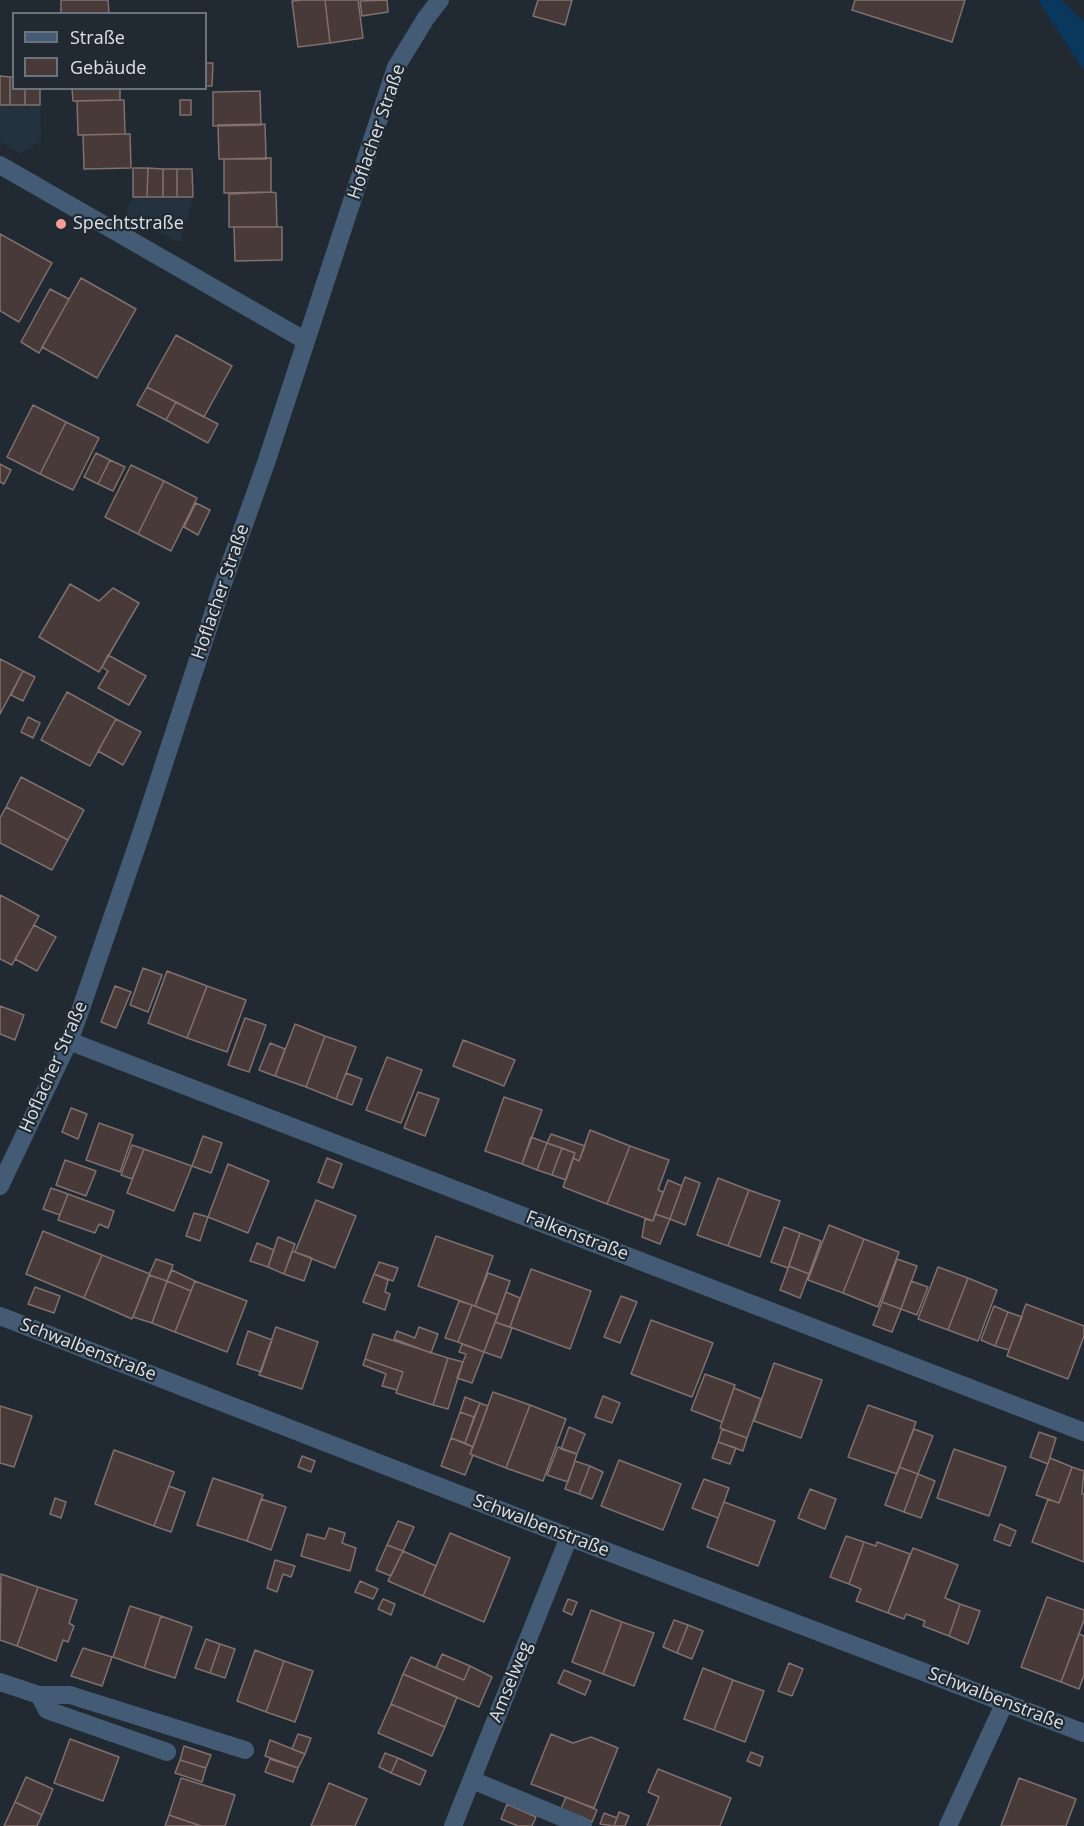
<!DOCTYPE html>
<meta charset="utf-8">
<style>
body{margin:0}
#map{position:relative;width:1084px;height:1826px;overflow:hidden;background:#212a32;font-family:"Open Sans",sans-serif}
canvas{display:block}
.legend{position:absolute;left:12px;top:12px;width:195px;height:78px;box-sizing:border-box;background:#212a32;border:2px solid #6c737a;margin:0;padding:8px 10px;list-style:none;font-size:18px;color:#dce1e7}
.legend li{display:flex;align-items:center;gap:12px;height:30px}
.legend b{width:30px;border:2px solid #6c737a}
</style>
<div id="map">
<canvas width="1084" height="1826"></canvas>
<ul class="legend">
<li><b style="height:8px;background:#435b74"></b>Straße</li>
<li><b style="height:16px;background:#483a39"></b>Gebäude</li>
</ul>
</div>
<script>
const c = document.querySelector('canvas').getContext('2d');
c.lineJoin = 'round';
function paint(path, color) { c.fillStyle = color; c.fill(path, 'evenodd'); }
const toPath = rows => new Path2D(rows.map(r => 'M' + r).join(''));
function trace(path, color, width, dash) { c.strokeStyle = color; c.lineWidth = width; c.lineCap = dash ? 'butt' : 'round'; c.setLineDash(dash || []); c.stroke(path); }
function label(font, color, halo, rows, align = 'center') {
  c.font = font + ' "Open Sans",sans-serif'; c.lineWidth = 4.5; c.setLineDash([]); c.textBaseline = 'middle'; c.strokeStyle = halo; c.fillStyle = color; for (const [text, x, y, turn = 0] of rows) {
    c.save(); c.translate(x, y); c.rotate((+turn || 0) * Math.PI / 180); c.textAlign = isNaN(turn) ? turn : align; if (halo) c.strokeText(text, 0, 0); c.fillText(text, 0, 0); c.restore();
  }
}
const built = toPath([
 [0,76,13,77,14,88,40,89,41,141,20,154,0,142],
 [133,168,192,169,193,197,180,243,124,215,133,197]
]);
const green = toPath([
 [1038,0,1062,0,1084,22,1084,71]
]);
const building = toPath([
 [61,0,108,0,109,14,61,14,61,0],
 [302,0,325,0,330,43,298,47,292,1,302,0],
 [325,0,358,0,363,38,330,43,325,0],
 [387,0,388,12,362,16,360,1,387,0],
 [538,0,572,0,565,25,533,16,538,0],
 [855,0,965,0,952,42,852,10,855,0],
 [206,63,213,63,212,86,206,86,206,63],
 [0,76,10,77,10,105,0,105,0,76],
 [10,77,14,77,14,88,25,88,25,105,10,105,10,77],
 [25,88,40,88,40,105,25,105,25,88],
 [72,88,120,88,120,100,73,101,72,88],
 [260,91,261,125,213,126,213,92,260,91],
 [120,100,124,100,125,134,78,135,77,101,120,100],
 [180,100,191,100,191,115,180,115,180,100],
 [265,124,266,159,219,159,218,125,265,124],
 [125,134,130,134,131,168,84,169,83,135,125,134],
 [271,158,271,192,224,193,224,159,271,158],
 [133,168,148,168,147,197,133,197,133,168],
 [148,168,163,169,163,197,147,197,148,168],
 [163,169,177,169,177,197,163,197,163,169],
 [177,169,192,169,193,197,177,197,177,169],
 [271,192,276,193,277,227,229,227,229,194,271,192],
 [234,227,282,227,282,260,235,261,234,227],
 [0,234,52,263,19,322,0,311,0,234],
 [81,278,136,309,97,378,42,347,81,278],
 [50,289,69,299,39,353,21,342,50,289],
 [176,335,232,366,204,417,147,387,176,335],
 [147,387,176,402,166,420,137,405,147,387],
 [176,402,218,424,208,443,166,420,176,402],
 [33,405,66,422,40,474,7,457,33,405],
 [66,422,99,438,73,490,40,474,66,422],
 [96,453,110,460,98,484,84,477,96,453],
 [110,460,125,467,113,491,98,484,110,460],
 [0,464,11,470,4,484,0,482,0,464],
 [131,465,164,481,138,534,105,517,131,465],
 [164,481,197,498,171,551,138,534,164,481],
 [196,503,210,510,198,535,184,527,196,503],
 [70,584,99,601,113,588,139,603,99,672,39,637,70,584],
 [108,655,146,676,129,705,98,688,108,671,102,667,108,655],
 [0,659,23,671,0,714,0,659],
 [23,671,35,677,23,701,11,695,23,671],
 [67,692,116,719,90,766,41,740,67,692],
 [28,717,40,723,33,738,21,732,28,717],
 [116,719,141,732,123,765,98,751,116,719],
 [21,777,84,810,68,840,6,807,21,777],
 [6,807,68,840,52,870,0,843,0,818,6,807],
 [0,895,39,916,12,965,0,959,0,895],
 [34,925,56,937,37,971,15,959,34,925],
 [143,968,162,975,148,1012,130,1005,143,968],
 [167,971,207,986,187,1038,148,1023,167,971],
 [115,986,131,992,116,1028,101,1022,115,986],
 [207,986,246,1000,227,1052,187,1038,207,986],
 [0,1006,24,1015,15,1040,0,1034,0,1006],
 [245,1018,266,1025,249,1072,228,1065,245,1018],
 [295,1024,325,1036,306,1087,275,1076,295,1024],
 [325,1036,356,1047,336,1099,306,1087,325,1036],
 [463,1040,515,1060,504,1086,453,1066,463,1040],
 [270,1043,285,1049,275,1076,259,1070,270,1043],
 [387,1057,422,1070,401,1123,366,1110,387,1057],
 [346,1073,362,1079,352,1105,336,1099,346,1073],
 [418,1092,439,1099,425,1136,404,1128,418,1092],
 [504,1097,542,1110,522,1164,485,1151,504,1097],
 [71,1108,87,1114,78,1139,62,1132,71,1108],
 [99,1123,133,1135,120,1172,86,1160,99,1123],
 [590,1130,630,1146,607,1204,563,1187,573,1158,579,1161,590,1130],
 [551,1134,585,1146,579,1161,573,1158,575,1153,547,1143,551,1134],
 [203,1136,222,1143,211,1173,192,1166,203,1136],
 [531,1137,547,1143,537,1170,522,1164,531,1137],
 [547,1143,562,1148,552,1175,537,1170,547,1143],
 [132,1145,144,1149,132,1179,121,1175,132,1145],
 [630,1146,669,1160,658,1190,663,1192,653,1221,607,1204,630,1146],
 [562,1148,575,1153,566,1180,552,1175,562,1148],
 [144,1149,192,1166,174,1211,127,1193,144,1149],
 [327,1158,342,1164,333,1188,318,1182,327,1158],
 [65,1160,96,1171,86,1196,56,1185,65,1160],
 [228,1164,269,1181,248,1233,208,1217,228,1164],
 [685,1177,700,1183,685,1225,670,1219,685,1177],
 [718,1178,749,1190,728,1246,697,1235,718,1178],
 [668,1180,682,1186,670,1219,655,1214,668,1180],
 [51,1188,68,1194,60,1215,43,1209,51,1188],
 [749,1190,780,1201,760,1257,728,1246,749,1190],
 [68,1194,114,1211,108,1228,99,1224,95,1233,58,1220,68,1194],
 [316,1200,356,1216,335,1268,295,1252,316,1200],
 [194,1213,208,1217,200,1241,186,1236,194,1213],
 [655,1214,670,1219,660,1244,642,1237,645,1219,653,1221,655,1214],
 [829,1225,864,1239,843,1293,808,1280,829,1225],
 [784,1227,800,1233,788,1268,771,1262,784,1227],
 [43,1231,102,1255,84,1298,26,1274,43,1231],
 [800,1233,821,1241,809,1274,789,1266,800,1233],
 [436,1236,493,1256,475,1306,418,1286,436,1236],
 [278,1237,295,1244,284,1274,268,1267,278,1237],
 [864,1239,899,1252,878,1307,843,1293,864,1239],
 [257,1243,274,1250,268,1267,250,1261,257,1243],
 [292,1251,312,1258,304,1281,284,1274,292,1251],
 [102,1255,150,1274,132,1319,84,1298,102,1255],
 [156,1259,173,1265,167,1281,149,1275,156,1259],
 [897,1259,917,1266,901,1309,882,1302,897,1259],
 [379,1262,398,1268,393,1281,374,1274,379,1262],
 [789,1266,809,1274,800,1298,780,1290,789,1266],
 [938,1267,968,1278,948,1330,918,1319,938,1267],
 [531,1269,591,1291,570,1349,510,1327,531,1269],
 [172,1270,195,1281,191,1291,167,1281,172,1270],
 [488,1273,510,1281,498,1315,475,1306,488,1273],
 [374,1274,388,1280,385,1292,390,1294,385,1310,363,1302,374,1274],
 [149,1275,167,1281,152,1323,133,1317,149,1275],
 [968,1278,997,1290,978,1341,948,1330,968,1278],
 [167,1281,191,1291,175,1332,152,1323,167,1281],
 [195,1281,247,1301,227,1352,175,1332,195,1281],
 [911,1281,928,1287,917,1315,901,1309,911,1281],
 [35,1287,60,1296,54,1313,28,1304,35,1287],
 [506,1292,520,1298,510,1327,495,1322,506,1292],
 [621,1296,637,1302,620,1343,604,1337,621,1296],
 [459,1301,472,1305,458,1342,445,1338,459,1301],
 [882,1302,901,1309,892,1332,873,1325,882,1302],
 [1026,1304,1084,1326,1084,1336,1068,1379,1007,1356,1026,1304],
 [472,1305,498,1315,484,1352,458,1342,472,1305],
 [994,1306,1008,1312,995,1346,981,1340,994,1306],
 [1008,1312,1022,1317,1009,1350,995,1346,1008,1312],
 [651,1320,713,1343,692,1397,631,1374,651,1320],
 [495,1322,512,1328,501,1358,484,1352,495,1322],
 [276,1327,318,1342,302,1389,259,1375,276,1327],
 [419,1327,438,1334,431,1353,394,1339,397,1331,415,1338,419,1327],
 [248,1331,272,1340,261,1372,237,1364,248,1331],
 [373,1334,448,1358,433,1405,396,1393,403,1372,365,1359,373,1334],
 [462,1344,484,1352,472,1383,457,1378,466,1354,459,1352,462,1344],
 [448,1358,463,1362,448,1409,433,1405,448,1358],
 [365,1359,403,1372,397,1390,382,1386,386,1374,363,1365,365,1359],
 [774,1363,822,1380,801,1438,754,1421,774,1363],
 [705,1374,735,1385,722,1422,691,1410,705,1374],
 [734,1388,761,1399,747,1438,720,1428,734,1388],
 [493,1392,530,1405,506,1468,470,1454,493,1392],
 [603,1396,620,1403,612,1423,595,1417,603,1396],
 [465,1397,480,1403,474,1417,460,1412,465,1397],
 [480,1403,488,1406,473,1447,465,1443,480,1403],
 [530,1405,566,1419,543,1481,506,1468,530,1405],
 [868,1405,916,1422,897,1474,848,1457,868,1405],
 [0,1406,32,1416,14,1467,0,1463,0,1406],
 [460,1412,474,1417,465,1443,451,1438,460,1412],
 [569,1427,585,1434,577,1454,561,1449,569,1427],
 [722,1429,747,1438,743,1451,718,1442,722,1429],
 [914,1429,933,1436,918,1474,899,1467,914,1429],
 [1039,1432,1056,1438,1048,1464,1030,1457,1039,1432],
 [451,1438,473,1447,470,1454,473,1455,465,1475,441,1466,451,1438],
 [718,1442,736,1448,730,1464,712,1458,718,1442],
 [558,1447,577,1454,568,1482,547,1475,558,1447],
 [954,1449,1006,1467,989,1516,937,1498,954,1449],
 [114,1450,174,1472,154,1526,95,1504,114,1450],
 [302,1456,315,1461,311,1472,298,1467,302,1456],
 [1050,1458,1072,1467,1059,1503,1036,1495,1050,1458],
 [619,1460,681,1484,663,1530,601,1506,619,1460],
 [575,1461,590,1466,579,1494,565,1489,575,1461],
 [590,1466,603,1472,592,1499,579,1494,590,1466],
 [899,1467,918,1474,904,1512,885,1505,899,1467],
 [1072,1467,1084,1471,1082,1494,1084,1494,1084,1562,1032,1542,1048,1499,1059,1503,1072,1467],
 [918,1474,935,1481,921,1518,904,1512,918,1474],
 [213,1478,263,1495,247,1541,197,1525,213,1478],
 [704,1479,729,1488,718,1518,692,1508,704,1479],
 [169,1486,185,1492,171,1532,154,1526,169,1486],
 [810,1489,836,1499,825,1529,798,1518,810,1489],
 [55,1498,66,1502,61,1518,50,1514,55,1498],
 [261,1499,286,1507,271,1550,247,1541,261,1499],
 [724,1502,775,1521,758,1566,707,1547,724,1502],
 [398,1521,414,1527,403,1551,387,1545,398,1521],
 [1000,1524,1016,1531,1010,1546,994,1540,1000,1524],
 [329,1528,345,1533,342,1543,356,1548,350,1571,301,1556,307,1534,325,1539,329,1528],
 [450,1533,510,1558,484,1622,423,1596,450,1533],
 [846,1536,864,1542,849,1584,830,1577,846,1536],
 [864,1542,876,1546,877,1542,910,1554,888,1613,856,1601,861,1589,849,1584,864,1542],
 [387,1545,403,1551,391,1576,376,1570,387,1545],
 [913,1548,958,1565,945,1598,960,1604,949,1636,923,1626,925,1621,906,1614,904,1619,888,1613,913,1548],
 [403,1551,436,1566,423,1596,388,1581,403,1551],
 [275,1560,295,1566,291,1577,283,1574,277,1592,267,1588,275,1560],
 [1,1574,38,1587,17,1646,0,1640,1,1574],
 [360,1581,378,1589,373,1599,355,1592,360,1581],
 [38,1587,77,1600,69,1623,74,1626,68,1642,63,1640,56,1661,17,1646,38,1587],
 [1047,1597,1084,1610,1084,1620,1061,1682,1021,1667,1047,1597],
 [383,1599,395,1604,391,1615,378,1609,383,1599],
 [568,1599,577,1602,572,1615,563,1611,568,1599],
 [960,1604,980,1611,968,1644,949,1636,960,1604],
 [130,1606,161,1616,144,1668,113,1657,130,1606],
 [591,1610,622,1622,603,1674,572,1662,591,1610],
 [161,1616,192,1627,175,1678,144,1668,161,1616],
 [674,1620,688,1625,677,1653,663,1647,674,1620],
 [622,1622,654,1633,634,1686,603,1674,622,1622],
 [688,1625,703,1631,692,1659,677,1653,688,1625],
 [1079,1634,1084,1636,1084,1675,1079,1689,1061,1682,1079,1634],
 [206,1639,220,1644,210,1673,195,1668,206,1639],
 [220,1644,235,1649,225,1678,210,1673,220,1644],
 [83,1648,112,1657,102,1686,71,1676,83,1648],
 [255,1650,284,1661,266,1712,237,1701,255,1650],
 [442,1654,470,1666,464,1680,436,1668,442,1654],
 [411,1657,464,1680,470,1666,492,1677,479,1707,403,1674,411,1657],
 [284,1661,313,1671,295,1722,266,1712,284,1661],
 [789,1663,803,1669,792,1696,778,1691,789,1663],
 [703,1668,733,1680,714,1730,684,1719,703,1668],
 [564,1670,591,1681,585,1695,558,1683,564,1670],
 [403,1674,457,1697,445,1727,391,1704,403,1674],
 [733,1680,764,1691,745,1742,714,1730,733,1680],
 [391,1704,445,1727,432,1756,378,1733,391,1704],
 [298,1734,311,1738,305,1754,292,1749,298,1734],
 [551,1734,573,1743,591,1737,618,1748,594,1808,531,1784,551,1734],
 [70,1739,119,1757,103,1801,54,1783,70,1739],
 [270,1740,305,1754,298,1768,265,1756,270,1740],
 [184,1746,211,1755,206,1768,180,1760,184,1746],
 [751,1752,763,1757,760,1766,747,1761,751,1752],
 [385,1753,398,1758,391,1773,379,1767,385,1753],
 [398,1758,426,1771,420,1785,391,1773,398,1758],
 [270,1759,298,1768,293,1782,265,1772,270,1759],
 [180,1760,206,1768,202,1782,175,1773,180,1760],
 [658,1769,731,1798,720,1826,647,1826,659,1797,648,1792,658,1769],
 [26,1777,53,1789,42,1815,15,1802,26,1777],
 [181,1778,235,1795,225,1826,201,1826,169,1815,181,1778],
 [1019,1778,1076,1799,1066,1826,1001,1826,1019,1778],
 [329,1783,367,1799,355,1826,311,1826,329,1783],
 [566,1797,597,1810,592,1822,561,1809,566,1797],
 [15,1802,42,1815,37,1826,4,1826,15,1802],
 [507,1804,536,1817,532,1826,518,1826,501,1819,507,1804],
 [619,1812,629,1816,625,1826,614,1826,619,1812],
 [604,1813,617,1818,614,1826,600,1824,604,1813],
 [169,1815,201,1826,165,1826,169,1815]
]);
const lane = toPath([
 [0,1682,39,1695,70,1695,245,1750],
 [39,1695,47,1710,167,1752],
 [472,1780,583,1826]
]);
const street = toPath([
 [0,165,306,341],
 [69,1041,1084,1432],
 [0,1186,69,1041,78,1017,142,831,221,589,266,463,396,67,426,18,440,0],
 [0,1316,569,1537,1084,1733],
 [453,1826,569,1537],
 [948,1826,1005,1702]
]);
const markers = [
 [61,224,6,"#f59c94"]
];
const streetNames = [
 ["Hoflacher Straße",377,132,-71],
 ["Hoflacher Straße",221,592,-71],
 ["Hoflacher Straße",54,1067,-66],
 ["Falkenstraße",577,1236,21],
 ["Schwalbenstraße",88,1350,21],
 ["Schwalbenstraße",541,1526,21],
 ["Amselweg",511,1682,-68],
 ["Schwalbenstraße",996,1699,21]
];
const poiNames = [
 ["Spechtstraße",73,224]
];
paint(built, '#24313f');
paint(green, '#09375d');
paint(building, '#483a39');
trace(building, '#80706e', 1.5);
trace(lane, '#435b74', 18);
trace(street, '#435b74', 18);
for (const [x, y, r, color] of markers) { const dot = new Path2D(); dot.arc(x, y, r, 0, 2 * Math.PI); c.fillStyle = color; c.fill(dot); trace(dot, '#212a32', 2); }
label('18px', '#dce1e7', '#212a32', streetNames);
label('18px', '#dce1e7', '#212a32', poiNames, 'left');
</script>
